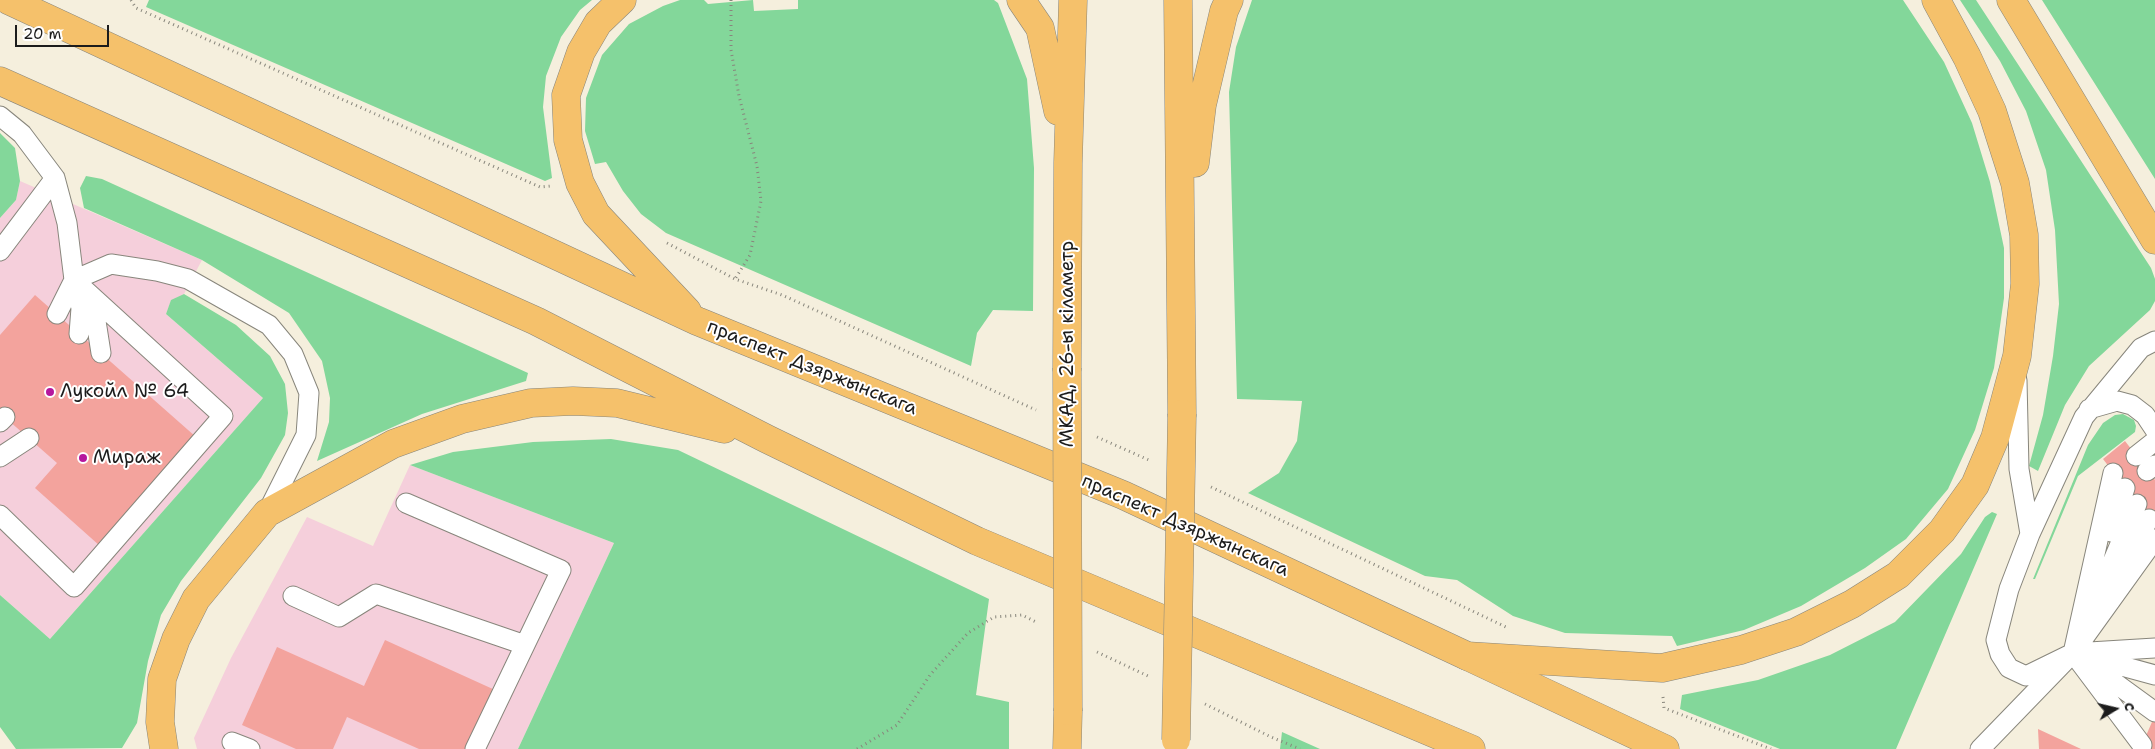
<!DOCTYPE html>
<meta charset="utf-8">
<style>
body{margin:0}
#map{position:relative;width:2155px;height:749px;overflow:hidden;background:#f5efdd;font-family:"Shantell Sans",sans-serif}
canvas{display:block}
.north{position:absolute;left:2090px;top:684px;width:50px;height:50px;-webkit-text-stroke:4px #fff;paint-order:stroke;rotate:81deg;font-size:14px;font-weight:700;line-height:20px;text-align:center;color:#1c1c1c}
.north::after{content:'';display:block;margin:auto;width:18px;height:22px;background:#1c1c1c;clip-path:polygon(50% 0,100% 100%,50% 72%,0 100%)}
.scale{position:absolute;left:15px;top:25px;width:94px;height:22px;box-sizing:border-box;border:2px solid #1c1c1c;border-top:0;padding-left:6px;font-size:15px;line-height:18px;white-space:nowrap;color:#1c1c1c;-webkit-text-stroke:4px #fff;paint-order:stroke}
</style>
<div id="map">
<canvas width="2155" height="749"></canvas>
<div class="north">С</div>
<div class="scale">20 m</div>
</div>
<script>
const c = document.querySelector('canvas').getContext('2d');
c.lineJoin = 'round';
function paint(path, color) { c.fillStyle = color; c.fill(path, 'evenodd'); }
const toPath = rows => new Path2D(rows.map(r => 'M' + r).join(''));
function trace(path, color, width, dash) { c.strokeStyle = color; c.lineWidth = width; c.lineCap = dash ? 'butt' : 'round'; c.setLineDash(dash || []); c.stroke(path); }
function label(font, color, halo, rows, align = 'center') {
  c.font = font + ' "Shantell Sans",sans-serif'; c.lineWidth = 4; c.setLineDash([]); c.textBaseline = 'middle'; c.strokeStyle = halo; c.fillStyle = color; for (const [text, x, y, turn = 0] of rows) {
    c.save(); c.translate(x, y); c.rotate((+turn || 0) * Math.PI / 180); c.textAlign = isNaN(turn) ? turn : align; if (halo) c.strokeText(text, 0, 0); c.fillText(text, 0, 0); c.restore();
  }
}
const built = toPath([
 [20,181,202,260,184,294,171,301,166,314,263,398,50,639,0,595,0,218,16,200],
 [410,465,614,543,518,749,197,749,194,738,231,658,307,517,373,546]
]);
const green = toPath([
 [149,0,592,0,580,10,561,37,546,76,543,107,552,178,545,181,146,7],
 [680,0,704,0,708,4,753,0,754,11,798,9,798,0,994,0,998,3,1027,79,1034,168,1033,311,993,310,977,333,971,366,666,233,641,214,623,191,606,162,595,164,585,131,586,98,602,55,629,24,663,6],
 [1252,0,1903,0,1944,62,1972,123,1990,182,2004,248,2004,298,1994,368,1975,430,1948,489,1906,539,1865,568,1801,606,1744,630,1677,646,1672,636,1565,633,1513,616,1457,580,1425,576,1248,493,1279,473,1297,441,1302,401,1237,399,1229,92,1236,47],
 [1960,0,1976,0,2151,268,2155,279,2155,301,2150,310,2089,366,2065,405,2038,471,2029,466,2043,415,2053,356,2059,304,2055,230,2046,170,2026,111,2000,61],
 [2042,0,2155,0,2155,179],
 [0,133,15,148,20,181,16,200,0,218],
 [86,176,102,179,528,373,526,381,422,414,317,461,329,422,330,398,322,361,289,313,202,260,84,208,80,188],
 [184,294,236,325,270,356,285,384,288,413,285,435,261,478,181,581,161,615,148,661,137,723,122,748,16,749,0,727,0,595,50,639,263,398,166,314,171,300],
 [2123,414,2134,420,2136,426,2135,432,2078,476,2035,579,2033,579,2088,445,2103,423,2115,415],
 [611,439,678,450,989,599,976,695,1009,702,1009,749,518,749,614,543,410,465,453,452,533,442],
 [1992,512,1997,514,1896,749,1780,749,1680,709,1682,695,1758,680,1830,655,1895,622,1961,554,1985,517],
 [1282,732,1320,749,1280,749]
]);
const building = toPath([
 [35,295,196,437,100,546,35,488,57,463,0,413,0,335],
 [2125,441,2155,480,2155,527,2103,459],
 [385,640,495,690,469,749,419,749,347,717,333,749,296,749,242,725,277,647,364,686],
 [2155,715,2155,749,2140,749,2142,745],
 [2038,729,2081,749,2039,749]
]);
const path = toPath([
 [131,0,136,8,540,187,551,186],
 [731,0,731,50,739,96,757,166,761,201,750,255,735,279],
 [667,243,735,279,782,295,1036,410],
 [1097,437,1151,461],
 [1211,487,1506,627],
 [1097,652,1148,676],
 [1663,697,1664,708,1771,749],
 [1205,704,1271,737,1300,749],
 [857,749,897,725,930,675,968,633,994,617,1022,615,1038,623]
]);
const lane = toPath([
 [0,116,22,134,55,178,67,223,74,280,81,308,79,334],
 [0,251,55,178],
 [82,294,96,321,101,353],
 [57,314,74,280,111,264,157,271,188,279,269,325,293,354,309,393,306,435,267,513],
 [2155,341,2141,348,2084,417,2030,534,2009,589,1996,640,2000,654,2009,668,2026,676,2073,653,2155,648],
 [2017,380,2019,469,2030,534],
 [2089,409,2117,401,2132,405,2145,415,2155,430],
 [0,422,5,417],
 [2136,456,2155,441],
 [0,457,29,438],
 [2147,471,2155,465],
 [2113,473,2073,653,2142,745],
 [406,503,561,570,475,749],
 [0,515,74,587,223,416,74,280],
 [2111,532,2125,488],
 [2119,571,2149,519],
 [293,596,339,617,376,594,525,645],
 [2092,610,2137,504],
 [2089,657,2155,675],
 [2089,664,2155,712],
 [232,742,250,749],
 [1980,749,2073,653,2155,539]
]);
const primary = toPath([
 [1467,656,1665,749]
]);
const highway = toPath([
 [8,0,697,321,1123,495,1467,656,1662,668,1741,650,1796,632,1852,604,1898,575,1942,531,1975,485,1995,438,2017,356,2025,284,2024,235,2015,183,1992,111,1967,57,1936,0],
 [622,0,598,23,581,52,566,95,568,140,580,183,596,214,687,311],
 [1021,0,1040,28,1058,111],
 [1178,0,1182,414],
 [2011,0,2155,240],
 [0,81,536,321,767,439,977,541,1471,749],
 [1195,163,1202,105,1224,11,1229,0],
 [1067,368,1068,163,1073,0],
 [164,749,160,722,162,679,176,639,196,599,267,513,393,444,462,419,531,403,573,401,617,403,724,429],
 [1067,749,1068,711]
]);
const highwayBridge = toPath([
 [1067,368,1068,711],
 [1176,740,1182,414]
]);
const markers = [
 [50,392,5,"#b5179e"],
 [83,458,5,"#b5179e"]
];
const streetNames = [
 ["МКАД, 26-ы кіламетр",1068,344,-90],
 ["праспект Дзяржынскага",812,368,22],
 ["праспект Дзяржынскага",1185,526,24]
];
const poiNames = [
 ["Лукойл № 64",60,392],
 ["Мираж",93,458]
];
paint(built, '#f5cfdb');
paint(green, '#83d79a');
paint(building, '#f3a39d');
trace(lane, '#88867c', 21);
trace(primary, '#88867c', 29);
trace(highway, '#88867c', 29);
trace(path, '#88867c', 3, [1, 4]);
trace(lane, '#fff', 19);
trace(primary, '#f5c16b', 28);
trace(highway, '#f5c16b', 28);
trace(highwayBridge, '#88867c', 29, []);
trace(highwayBridge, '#f5c16b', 28);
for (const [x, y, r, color] of markers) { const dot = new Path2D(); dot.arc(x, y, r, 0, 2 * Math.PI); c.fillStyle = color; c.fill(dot); trace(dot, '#fff', 2); }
label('19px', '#1c1c1c', '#fff', streetNames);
label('19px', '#1c1c1c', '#fff', poiNames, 'left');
</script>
